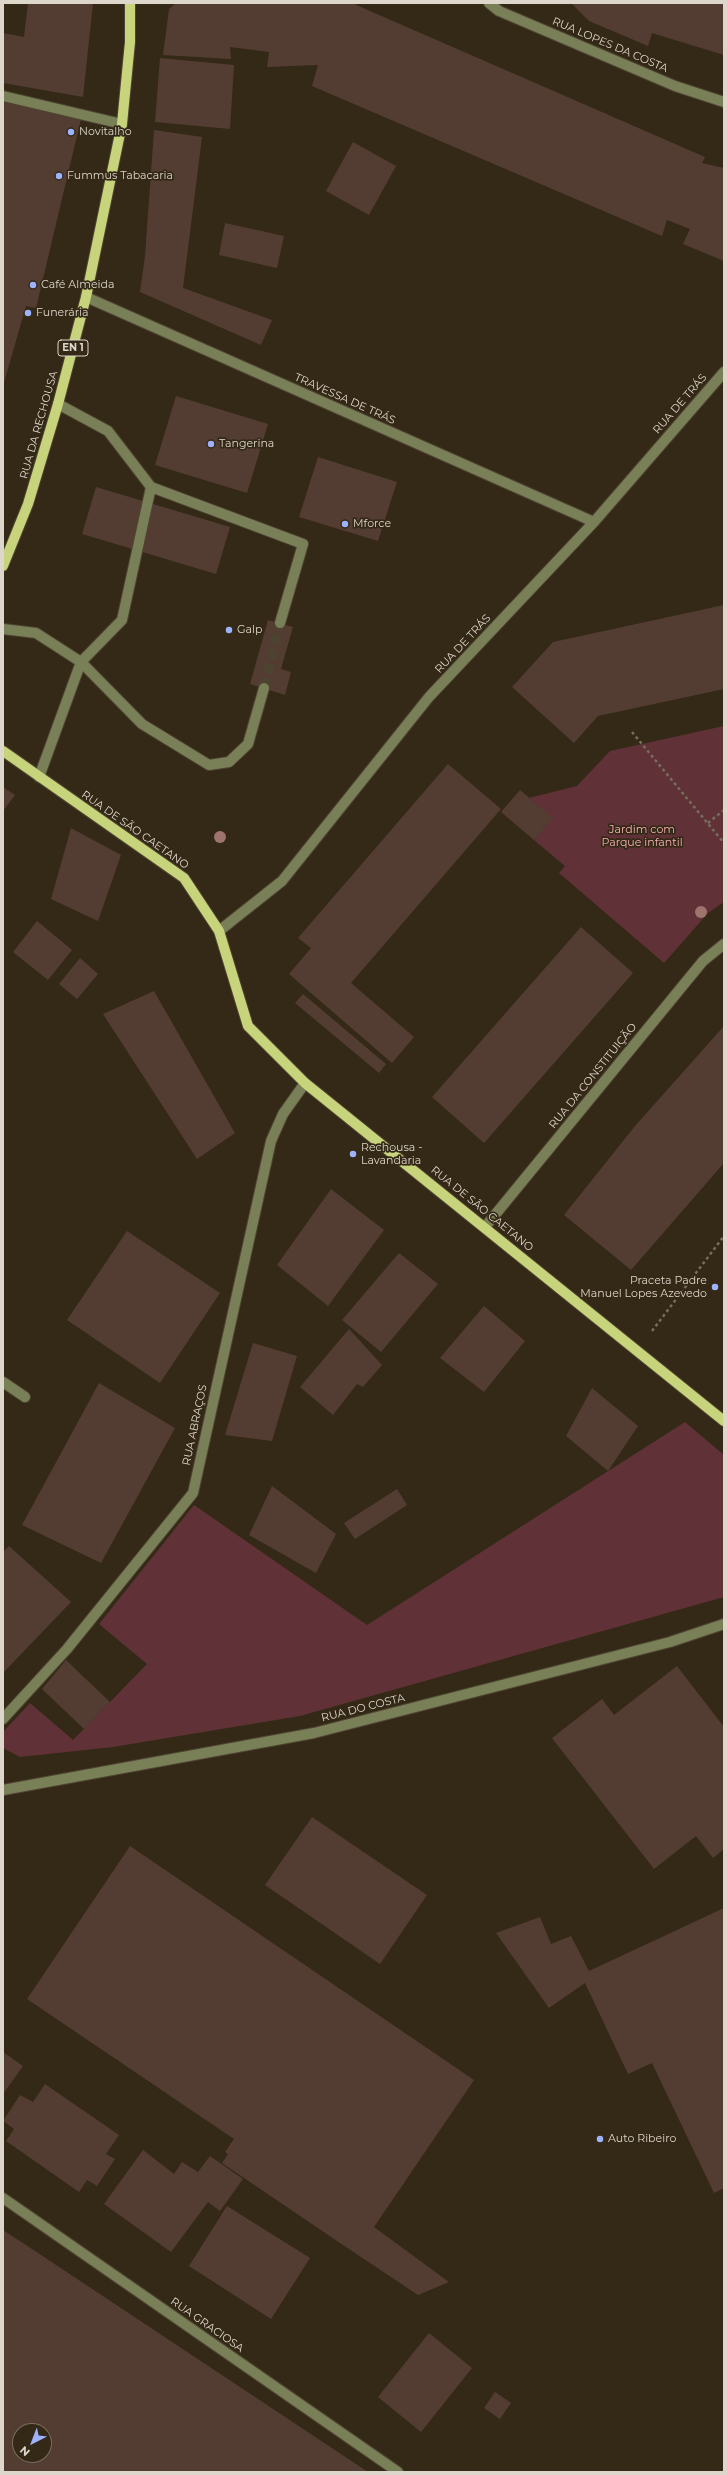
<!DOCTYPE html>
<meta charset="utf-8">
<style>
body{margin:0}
#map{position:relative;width:727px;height:2475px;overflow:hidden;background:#342916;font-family:Montserrat,sans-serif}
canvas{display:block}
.frame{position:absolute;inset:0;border:4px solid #ddd6ca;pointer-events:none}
.north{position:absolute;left:12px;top:2423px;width:40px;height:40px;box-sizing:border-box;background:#342916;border:1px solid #786e5e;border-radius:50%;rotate:222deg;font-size:11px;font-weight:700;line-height:16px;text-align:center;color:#ddd6ca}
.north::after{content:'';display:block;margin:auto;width:14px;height:18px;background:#9eb3fd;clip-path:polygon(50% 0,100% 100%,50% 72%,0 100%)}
</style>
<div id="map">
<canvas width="727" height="2475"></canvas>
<div class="frame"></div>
<div class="north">N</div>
</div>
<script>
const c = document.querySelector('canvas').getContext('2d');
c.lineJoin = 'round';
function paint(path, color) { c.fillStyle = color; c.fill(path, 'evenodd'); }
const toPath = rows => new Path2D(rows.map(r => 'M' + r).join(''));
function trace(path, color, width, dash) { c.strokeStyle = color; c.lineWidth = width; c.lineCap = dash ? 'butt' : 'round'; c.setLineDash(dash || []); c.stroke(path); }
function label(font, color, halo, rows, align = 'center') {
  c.font = font + ' Montserrat,sans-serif'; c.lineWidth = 3.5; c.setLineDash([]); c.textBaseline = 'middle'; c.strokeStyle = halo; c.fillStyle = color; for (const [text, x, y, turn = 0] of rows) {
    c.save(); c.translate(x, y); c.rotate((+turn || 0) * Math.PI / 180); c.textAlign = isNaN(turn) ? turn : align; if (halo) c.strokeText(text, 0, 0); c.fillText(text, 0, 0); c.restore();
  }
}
const green = toPath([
 [724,726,724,902,708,913,664,963,559,873,565,866,534,840,552,818,529,798,577,786,610,751],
 [685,1422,724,1455,724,1597,300,1716,113,1747,20,1757,3,1748,3,1732,30,1703,73,1740,147,1664,99,1624,194,1505,367,1625]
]);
const building = toPath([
 [28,3,93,3,83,97,3,83,3,33,24,37],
 [176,3,354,4,705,157,702,163,724,168,724,261,683,244,690,229,667,220,662,236,312,86,318,65,267,67,269,52,230,47,231,59,163,55,169,9],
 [571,3,724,3,724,55,652,33,648,46,589,21],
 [160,58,234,65,230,129,155,122],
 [3,101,81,119,36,308,26,306,3,386],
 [154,130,202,137,183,288,272,320,261,345,140,292,145,256],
 [353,142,396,166,369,215,326,191],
 [225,223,284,236,277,268,219,255],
 [176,396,268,424,247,493,155,465],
 [318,457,397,482,378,541,299,517],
 [96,487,230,527,216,574,82,534],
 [724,605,724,689,598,716,574,743,512,687,553,642],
 [268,620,293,627,281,669,291,672,285,695,250,684],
 [448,764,501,809,351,983,414,1037,392,1063,289,974,311,948,298,938],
 [3,787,15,795,3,811],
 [520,790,553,818,534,840,501,812],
 [71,828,121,855,98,921,51,899],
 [37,921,72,950,48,980,13,952],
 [581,927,633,973,484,1143,432,1097],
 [80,958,98,974,77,999,59,984],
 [154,991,235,1133,197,1159,103,1014],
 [303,994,386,1064,379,1073,295,1003],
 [724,1026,724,1163,631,1270,564,1215,635,1126],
 [331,1189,384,1230,328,1306,277,1265],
 [127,1231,220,1293,160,1383,67,1320],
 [399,1253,438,1284,381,1352,342,1320],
 [484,1306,525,1341,484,1392,440,1358],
 [349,1329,382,1365,363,1387,357,1384,333,1415,300,1387],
 [253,1343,297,1356,272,1441,225,1435],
 [99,1383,175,1428,101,1563,22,1525],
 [592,1388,638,1426,608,1471,566,1436],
 [272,1486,336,1534,316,1573,249,1535],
 [397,1489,407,1505,355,1539,344,1523],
 [9,1546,71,1602,3,1673,3,1552],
 [66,1660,110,1702,84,1729,42,1689],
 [677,1666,724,1727,724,1849,713,1858,696,1836,654,1869,552,1738,602,1699,614,1715],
 [312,1817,427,1895,380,1964,265,1885],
 [130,1846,474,2080,374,2227,449,2282,418,2295,337,2241,222,2163,228,2154,225,2152,234,2139,27,1999],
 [724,1908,724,2188,714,2193,652,2063,628,2074,585,1983,549,2008,496,1933,540,1917,551,1944,571,1936,589,1971],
 [3,2052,23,2066,3,2094],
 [45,2084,119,2135,106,2154,115,2159,97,2186,87,2180,79,2192,6,2141,14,2129,3,2121,20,2095,33,2102],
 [143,2150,174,2174,182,2162,198,2172,210,2156,243,2179,220,2211,208,2202,171,2252,104,2204],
 [227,2206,310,2258,271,2319,189,2266],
 [3,2230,32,2249,368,2472,3,2472],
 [20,2431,44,2431,44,2455,20,2455],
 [429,2333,472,2368,421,2432,378,2397],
 [495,2392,511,2403,500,2419,484,2408]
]);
const minorTunnel = toPath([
 [264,688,280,623]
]);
const path = toPath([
 [632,732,724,843],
 [708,823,724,810],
 [652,1331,724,1236]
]);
const minor = toPath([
 [489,3,499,11,675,86,724,102],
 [3,96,122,124],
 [86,297,594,522],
 [151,487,303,544,280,623],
 [3,629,36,633,81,662,142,724,209,765,229,762,248,744,264,688],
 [39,777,81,662,122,620,151,487,108,431,58,404],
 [219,931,282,881,429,697,594,522,724,372],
 [485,1227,703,961,724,944],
 [3,1382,25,1397],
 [3,1719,67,1649,193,1493,271,1141,283,1114,305,1083],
 [3,1790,314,1733,670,1642,724,1624],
 [3,2198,398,2472]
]);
const major = toPath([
 [3,566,28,504,58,404,86,297,122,124,130,42,130,3],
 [3,751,184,878,219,931,248,1026,305,1083,724,1421]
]);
const trees = [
 [220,837],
 [701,912]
];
const markers = [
 [71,132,4,"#9eb3fd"],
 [59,176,4,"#9eb3fd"],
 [33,285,4,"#9eb3fd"],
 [28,313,4,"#9eb3fd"],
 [211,444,4,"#9eb3fd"],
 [345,524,4,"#9eb3fd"],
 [229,630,4,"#9eb3fd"],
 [353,1154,4,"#9eb3fd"],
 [715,1287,4,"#9eb3fd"],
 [600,2139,4,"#9eb3fd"]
];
const shields = [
 [73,348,30]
];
const shieldNames = [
 ["EN 1",73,348]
];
const streetNames = [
 ["RUA LOPES DA COSTA",610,45,23],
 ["TRAVESSA DE TRÁS",345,399,24],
 ["RUA DE TRÁS",680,404,-49],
 ["RUA DA RECHOUSA",39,425,-74],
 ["RUA DE TRÁS",463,644,-47],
 ["RUA DE SÃO CAETANO",135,830,35],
 ["RUA DA CONSTITUIÇÃO",593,1076,-51],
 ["RUA DE SÃO CAETANO",482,1209,39],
 ["RUA ABRAÇOS",195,1425,-78],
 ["RUA DO COSTA",363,1708,-14],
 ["RUA GRACIOSA",207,2325,35]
];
const poiNames = [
 ["Novitalho",79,132],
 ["Fummus Tabacaria",67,176],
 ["Café Almeida",41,285],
 ["Funerária",36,313],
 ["Tangerina",219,444],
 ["Mforce",353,524],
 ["Galp",237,630],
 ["Rechousa -",361,1148],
 ["Lavandaria",361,1161],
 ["Praceta Padre",707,1281,"right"],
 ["Manuel Lopes Azevedo",707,1294,"right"],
 ["Auto Ribeiro",608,2139]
];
const parkNames = [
 ["Jardim com",642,830],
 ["Parque infantil",642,843]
];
paint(green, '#603238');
paint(building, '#533d33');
trace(minorTunnel, '#4d4331', 10, [10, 5]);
trace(minor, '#4f4533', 12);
trace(major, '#4f4533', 12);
trace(path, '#766d5c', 2.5, [3, 3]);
trace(minor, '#797f56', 10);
trace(major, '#c8d47b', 10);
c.fillStyle = '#9f736e';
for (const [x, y] of trees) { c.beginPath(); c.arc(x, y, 6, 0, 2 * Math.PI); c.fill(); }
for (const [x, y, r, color] of markers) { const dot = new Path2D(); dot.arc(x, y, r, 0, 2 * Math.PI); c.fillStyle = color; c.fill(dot); trace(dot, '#342916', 1.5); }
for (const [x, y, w] of shields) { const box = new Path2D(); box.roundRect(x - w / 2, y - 8, w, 16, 3); c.fillStyle = '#342916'; c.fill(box); trace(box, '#ddd6ca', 1); }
label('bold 10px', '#ddd6ca', null, shieldNames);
label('11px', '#ddd6ca', '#342916', streetNames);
label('11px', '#ddd6ca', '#342916', poiNames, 'left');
label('11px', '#f7b0b6', '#342916', parkNames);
</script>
